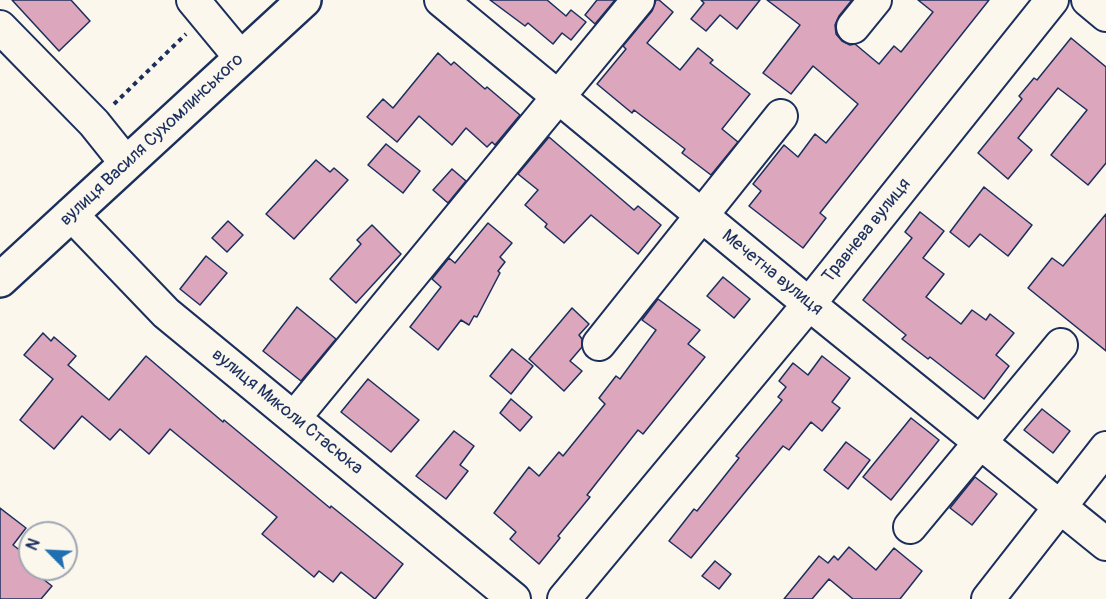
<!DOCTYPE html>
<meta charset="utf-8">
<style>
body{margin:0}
#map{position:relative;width:1106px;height:599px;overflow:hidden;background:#fbf7ec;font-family:Pangolin,sans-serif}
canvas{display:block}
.north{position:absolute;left:18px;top:521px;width:60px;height:60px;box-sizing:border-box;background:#fbf7ec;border:2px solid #a1a7b3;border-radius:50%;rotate:294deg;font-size:16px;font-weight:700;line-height:24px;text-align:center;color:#1b2f5e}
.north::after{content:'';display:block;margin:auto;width:21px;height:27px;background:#1f6fb2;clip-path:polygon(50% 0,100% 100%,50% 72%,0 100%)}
</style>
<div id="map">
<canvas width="1106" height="599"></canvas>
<div class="north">N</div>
</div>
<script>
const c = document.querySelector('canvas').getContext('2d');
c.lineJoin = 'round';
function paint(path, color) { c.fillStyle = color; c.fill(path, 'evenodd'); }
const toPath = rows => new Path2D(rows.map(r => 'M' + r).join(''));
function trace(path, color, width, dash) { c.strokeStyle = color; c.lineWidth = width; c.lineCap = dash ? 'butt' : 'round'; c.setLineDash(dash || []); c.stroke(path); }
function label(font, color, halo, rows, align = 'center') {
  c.font = font + ' Pangolin,sans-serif'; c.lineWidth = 4.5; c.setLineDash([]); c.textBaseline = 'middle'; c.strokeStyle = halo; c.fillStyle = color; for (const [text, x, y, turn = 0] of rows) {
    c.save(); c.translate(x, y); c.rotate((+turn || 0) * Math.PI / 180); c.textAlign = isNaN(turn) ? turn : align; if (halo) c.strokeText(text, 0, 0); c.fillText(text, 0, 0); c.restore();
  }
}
const building = toPath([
 [12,0,71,0,90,21,59,51,12,0],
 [490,0,547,0,566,16,571,10,586,22,571,40,562,33,553,44,528,23,525,26,490,0],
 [597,0,615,0,595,24,585,15,597,0],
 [656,0,659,0,673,12,647,43,680,70,698,48,713,60,710,63,750,94,722,129,738,142,711,175,682,153,685,149,634,110,632,113,597,84,626,49,623,46,652,11,656,0],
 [701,0,760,0,737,29,720,15,706,31,691,19,704,3,701,0],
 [767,0,852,0,839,16,835,25,836,34,842,41,850,45,855,44,879,64,894,46,901,52,933,12,918,0,989,0,820,213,826,218,803,248,749,206,761,191,753,184,784,145,798,157,815,134,826,143,858,104,813,66,791,94,763,73,800,25,767,0],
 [1071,38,1106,67,1106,163,1088,185,1051,155,1087,110,1058,88,1018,138,1032,150,1008,179,978,153,1022,99,1019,96,1034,78,1037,80,1071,38],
 [438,53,451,65,454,62,485,89,487,87,520,115,495,145,492,142,487,147,466,128,452,145,419,116,397,142,367,117,383,99,393,108,438,53],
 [549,137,634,210,638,206,661,225,638,254,591,215,564,243,545,227,547,224,525,205,538,190,518,174,549,137],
 [386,144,420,171,403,193,368,165,386,144],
 [316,160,330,172,334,168,348,180,294,239,266,214,316,160],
 [452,169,466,181,448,203,433,190,452,169],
 [984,187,1032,225,1008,256,980,234,969,247,950,232,984,187],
 [920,212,944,231,923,258,944,274,926,297,961,324,972,310,986,320,990,314,1014,333,996,355,1009,366,984,399,930,357,928,359,902,339,906,335,863,300,912,238,905,232,920,212],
 [1106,214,1106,351,1028,288,1052,258,1063,266,1106,214],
 [228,221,243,235,227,252,212,238,228,221],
 [488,223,512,243,500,257,505,262,498,271,500,273,477,317,474,316,469,325,461,320,438,350,410,327,441,287,432,279,449,258,455,263,488,223],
 [372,225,401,254,356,303,330,279,361,244,357,240,372,225],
 [206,256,227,273,200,305,180,289,206,256],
 [723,277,750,299,734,318,707,296,723,277],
 [658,299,700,330,688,344,705,357,643,434,638,430,587,495,590,497,558,536,560,538,539,564,510,539,516,532,494,513,529,467,539,476,559,452,563,456,605,404,599,398,616,376,620,379,656,330,642,320,658,299],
 [297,307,336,339,301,381,263,351,297,307],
 [572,308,589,324,579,335,582,339,582,347,570,361,582,371,564,391,529,359,572,308],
 [43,333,51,341,54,337,76,356,68,365,109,400,146,356,223,422,224,420,330,508,331,506,403,564,375,599,341,572,333,582,319,571,314,577,262,534,277,517,170,429,149,454,120,429,110,440,82,416,54,449,20,420,53,379,24,355,43,333],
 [512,349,533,366,511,394,490,376,512,349],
 [822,356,850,378,832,402,840,408,822,431,811,422,789,450,783,446,691,558,669,541,694,509,697,511,739,458,736,456,782,400,778,397,786,387,779,381,793,363,808,375,822,356],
 [368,379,419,420,391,452,341,412,368,379],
 [511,399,532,417,520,431,500,413,511,399],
 [1042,409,1070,431,1053,453,1024,430,1042,409],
 [911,418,939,440,891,500,863,477,911,418],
 [454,431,474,446,460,465,468,471,446,499,416,476,454,431],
 [846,442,870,460,848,489,824,470,846,442],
 [975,477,997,494,972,525,950,508,975,477],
 [0,508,26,528,13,545,30,558,30,569,52,586,41,599,0,599,0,508],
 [849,547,876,570,894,548,922,571,900,599,853,599,829,579,812,599,784,599,819,556,828,563,834,556,838,560,849,547],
 [715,561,731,574,719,589,702,576,715,561]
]);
const path = toPath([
 [114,104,186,34]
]);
const minor = toPath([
 [193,0,241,58],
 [441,0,809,304,1106,544],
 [1088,0,1106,15],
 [0,27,94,123,126,163],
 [853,27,875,0],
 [71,214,166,313,514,599],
 [599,344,781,116],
 [294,418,638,0],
 [910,527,1061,345],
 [564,599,809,304,1052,0],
 [988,599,1106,448]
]);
const major = toPath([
 [0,280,304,0]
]);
const streetNames = [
 ["вулиця Василя Сухомлинського",152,140,-43],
 ["Травнева вулиця",867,231,-51],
 ["Мечетна вулиця",772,273,39],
 ["вулиця Миколи Стасюка",287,412,39]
];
paint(building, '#dca6bd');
trace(building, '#1b2f5e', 1.5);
trace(minor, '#1b2f5e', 36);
trace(major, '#1b2f5e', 38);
trace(path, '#1b2f5e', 4, [4.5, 4.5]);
trace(minor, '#fbf7ec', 32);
trace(major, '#fbf7ec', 33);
label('18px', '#1b2f5e', '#fbf7ec', streetNames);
</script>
